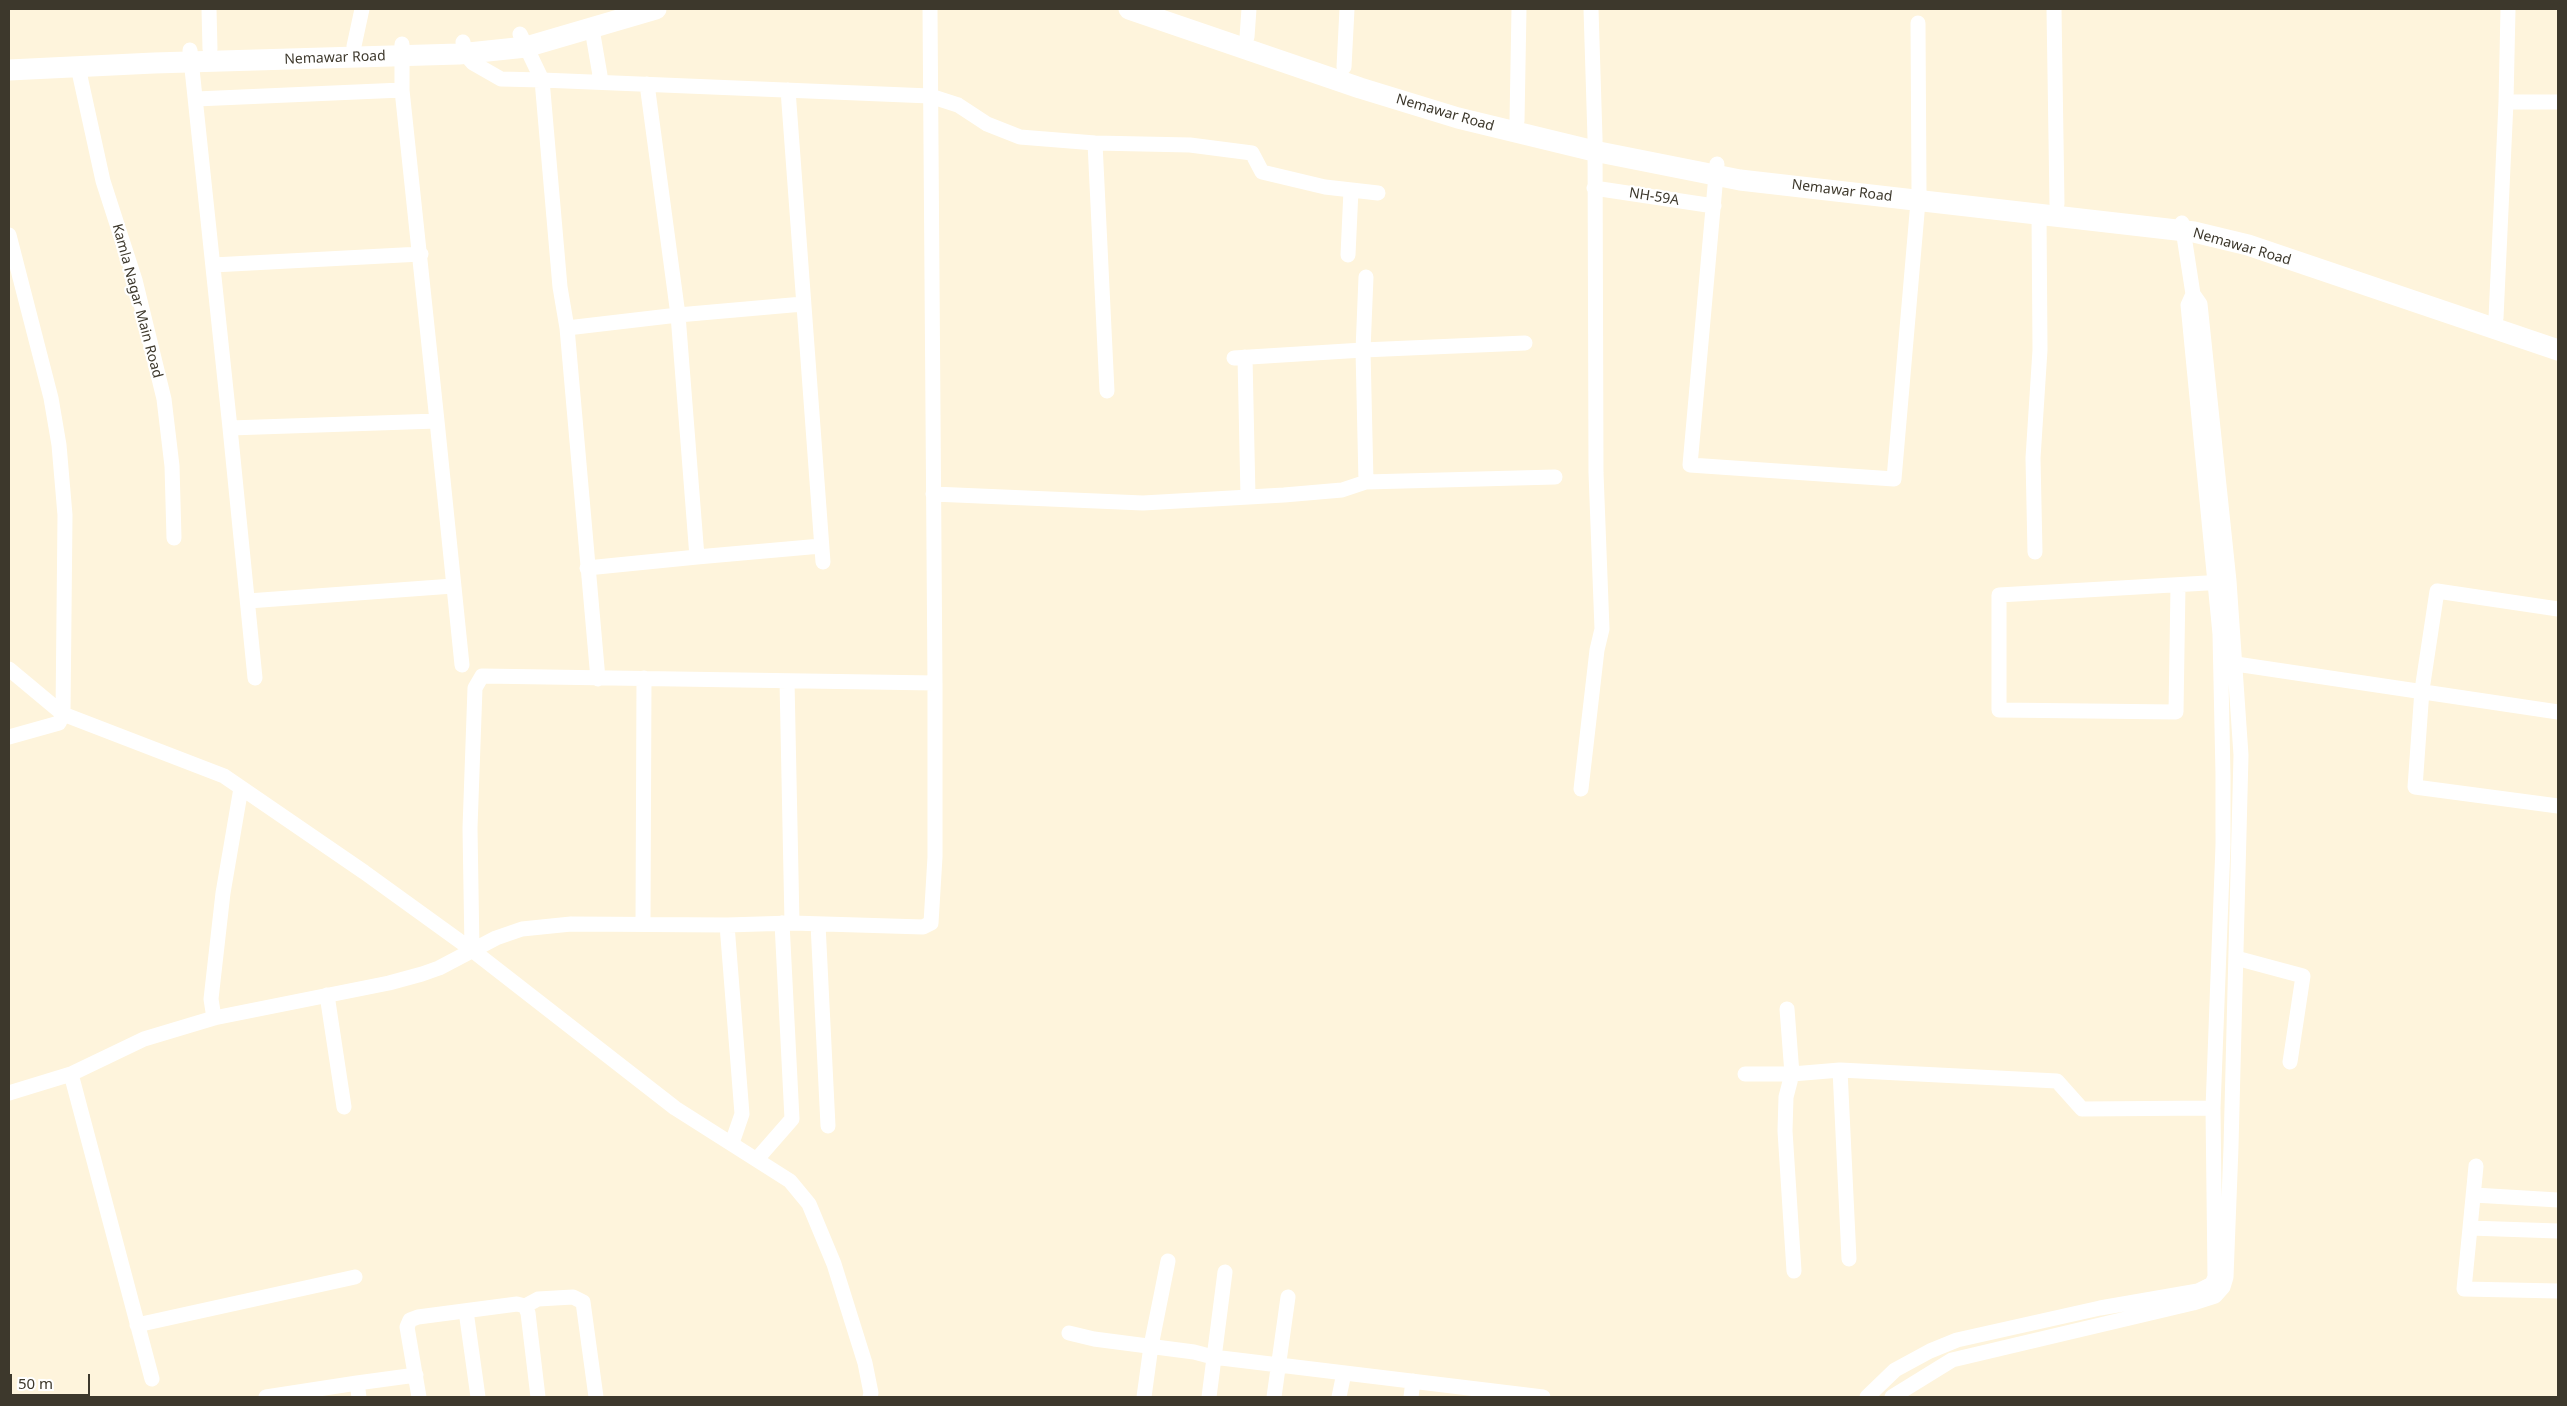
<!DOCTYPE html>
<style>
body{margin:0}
#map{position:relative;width:2567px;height:1406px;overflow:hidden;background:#fef4dc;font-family:"Noto Sans",sans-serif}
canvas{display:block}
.frame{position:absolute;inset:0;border:10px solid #3d382c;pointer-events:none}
.scale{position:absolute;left:10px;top:1374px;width:80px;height:22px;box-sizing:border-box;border:2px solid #3d382c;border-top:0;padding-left:6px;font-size:15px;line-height:18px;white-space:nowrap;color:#3d382c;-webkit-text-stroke:4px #fff;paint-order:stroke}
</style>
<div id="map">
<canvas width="2567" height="1406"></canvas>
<div class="frame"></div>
<div class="scale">50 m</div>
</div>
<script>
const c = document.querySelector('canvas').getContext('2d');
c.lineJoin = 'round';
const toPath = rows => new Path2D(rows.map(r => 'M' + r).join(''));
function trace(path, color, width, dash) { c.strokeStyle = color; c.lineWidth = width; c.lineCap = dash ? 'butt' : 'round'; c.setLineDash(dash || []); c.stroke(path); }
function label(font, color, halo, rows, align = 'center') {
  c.font = font + ' "Noto Sans",sans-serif'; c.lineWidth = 4.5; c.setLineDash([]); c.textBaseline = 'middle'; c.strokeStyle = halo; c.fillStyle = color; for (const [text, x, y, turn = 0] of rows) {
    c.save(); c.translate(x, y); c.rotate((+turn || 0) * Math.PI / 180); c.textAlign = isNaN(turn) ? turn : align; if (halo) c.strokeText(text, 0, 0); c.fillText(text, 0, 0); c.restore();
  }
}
const minor = toPath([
 [209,9,210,49],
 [2054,9,2057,204],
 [2508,9,2506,102,2558,102],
 [592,29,601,81],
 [520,34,542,80,930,96,958,105,987,124,1020,137,1095,143,1190,145,1252,153,1262,172,1325,187,1378,193],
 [1247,37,1249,9],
 [463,42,465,54,473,63,501,79,542,80,560,287,567,328,598,679],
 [402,44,402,90,437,421],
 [354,46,362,9],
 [190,50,230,428],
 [78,67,103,181,135,280,164,399,172,466,174,538],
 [1344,67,1347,9],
 [647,84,678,315,803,304],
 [788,90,823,562],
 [196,99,402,90],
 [1517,121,1519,9],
 [1095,143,1107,391],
 [1717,164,1690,465,1894,479,1919,190,1918,23],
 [1594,188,1714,206],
 [9,235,51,398,59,445,65,515,63,714,9,669],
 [1348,255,1351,190],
 [213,265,421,254],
 [1366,277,1363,350,1525,343],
 [2496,318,2506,102],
 [567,328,678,315,697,557,587,568],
 [1245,357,1248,497],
 [1366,482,1555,477],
 [933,494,1143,503,1284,495,1342,490,1366,482,1363,350,1234,358],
 [2035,552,2033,458,2040,350,2039,214],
 [697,557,821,546],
 [2178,586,2176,712,1999,710,1999,595,2224,582],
 [248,601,453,586],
 [2558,609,2437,591,2422,690,2415,787,2558,806],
 [2236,664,2558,712],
 [255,678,230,428,437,421,462,665],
 [787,681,792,923],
 [9,737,59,723,63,714,224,776,364,872,472,950,675,1108,790,1181,809,1204,834,1264,865,1363,871,1393,870,1397],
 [1581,789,1597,650,1602,629,1596,473,1595,138,1591,9],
 [643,923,644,678],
 [818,924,828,1126],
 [727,925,742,1114,732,1143],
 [472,950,470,828,475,688,482,676,935,683],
 [2236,958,2303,976,2290,1062],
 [327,995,344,1107],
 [1787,1009,1792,1074,1786,1097,1785,1131,1794,1271],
 [214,1018,211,999,223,893,241,788],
 [1840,1070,1849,1259],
 [71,1074,152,1379],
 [1745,1074,1792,1074,1840,1070,2057,1081,2082,1109,2213,1108],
 [9,1093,71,1074,144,1039,214,1018,389,983,422,974,439,968,496,938,522,929,571,924,727,925,792,923,923,927,931,923,935,857,935,683,930,9],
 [757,1159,792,1119,782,923],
 [2476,1166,2470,1228,2558,1231],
 [2474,1195,2558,1200],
 [2470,1228,2464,1289,2558,1291],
 [525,1306,538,1299,573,1297,583,1302,596,1397],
 [466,1311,478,1397],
 [137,1325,355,1277],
 [1069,1333,1094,1339,1194,1352,1213,1357,1543,1397],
 [266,1397,357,1383],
 [359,1397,357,1383,416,1375],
 [419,1397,407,1327,410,1320,418,1317,517,1304,525,1306,528,1313,538,1397],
 [1144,1397,1151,1346,1168,1261],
 [1209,1397,1225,1272],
 [1274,1397,1288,1297],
 [1339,1397,1344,1373],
 [1411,1397,1413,1381],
 [1867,1397,1895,1370,1930,1351,1957,1340,2100,1308,2198,1291,2212,1284,2215,1277,2213,1108,2223,845,2223,775,2220,634,2188,305,2193,294],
 [1892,1397,1952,1360,2193,1303,2215,1296,2223,1287,2226,1277,2231,1147,2241,755,2229,581,2200,304,2193,294,2182,223]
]);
const highway = toPath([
 [1129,9,1360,88,1458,118,1594,151,1740,180,2194,232,2248,245,2558,350],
 [9,70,154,63,459,54,526,47,656,9]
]);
const streetNames = [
 ["Nemawar Road",335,58,-2],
 ["Nemawar Road",1445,113,16],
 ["Nemawar Road",1842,191,7],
 ["NH-59A",1654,197,9],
 ["Nemawar Road",2242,247,16],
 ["Kamla Nagar Main Road",137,301,75]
];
trace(minor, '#fff', 15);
trace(highway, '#fff', 21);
label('14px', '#3d382c', '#fff', streetNames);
</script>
